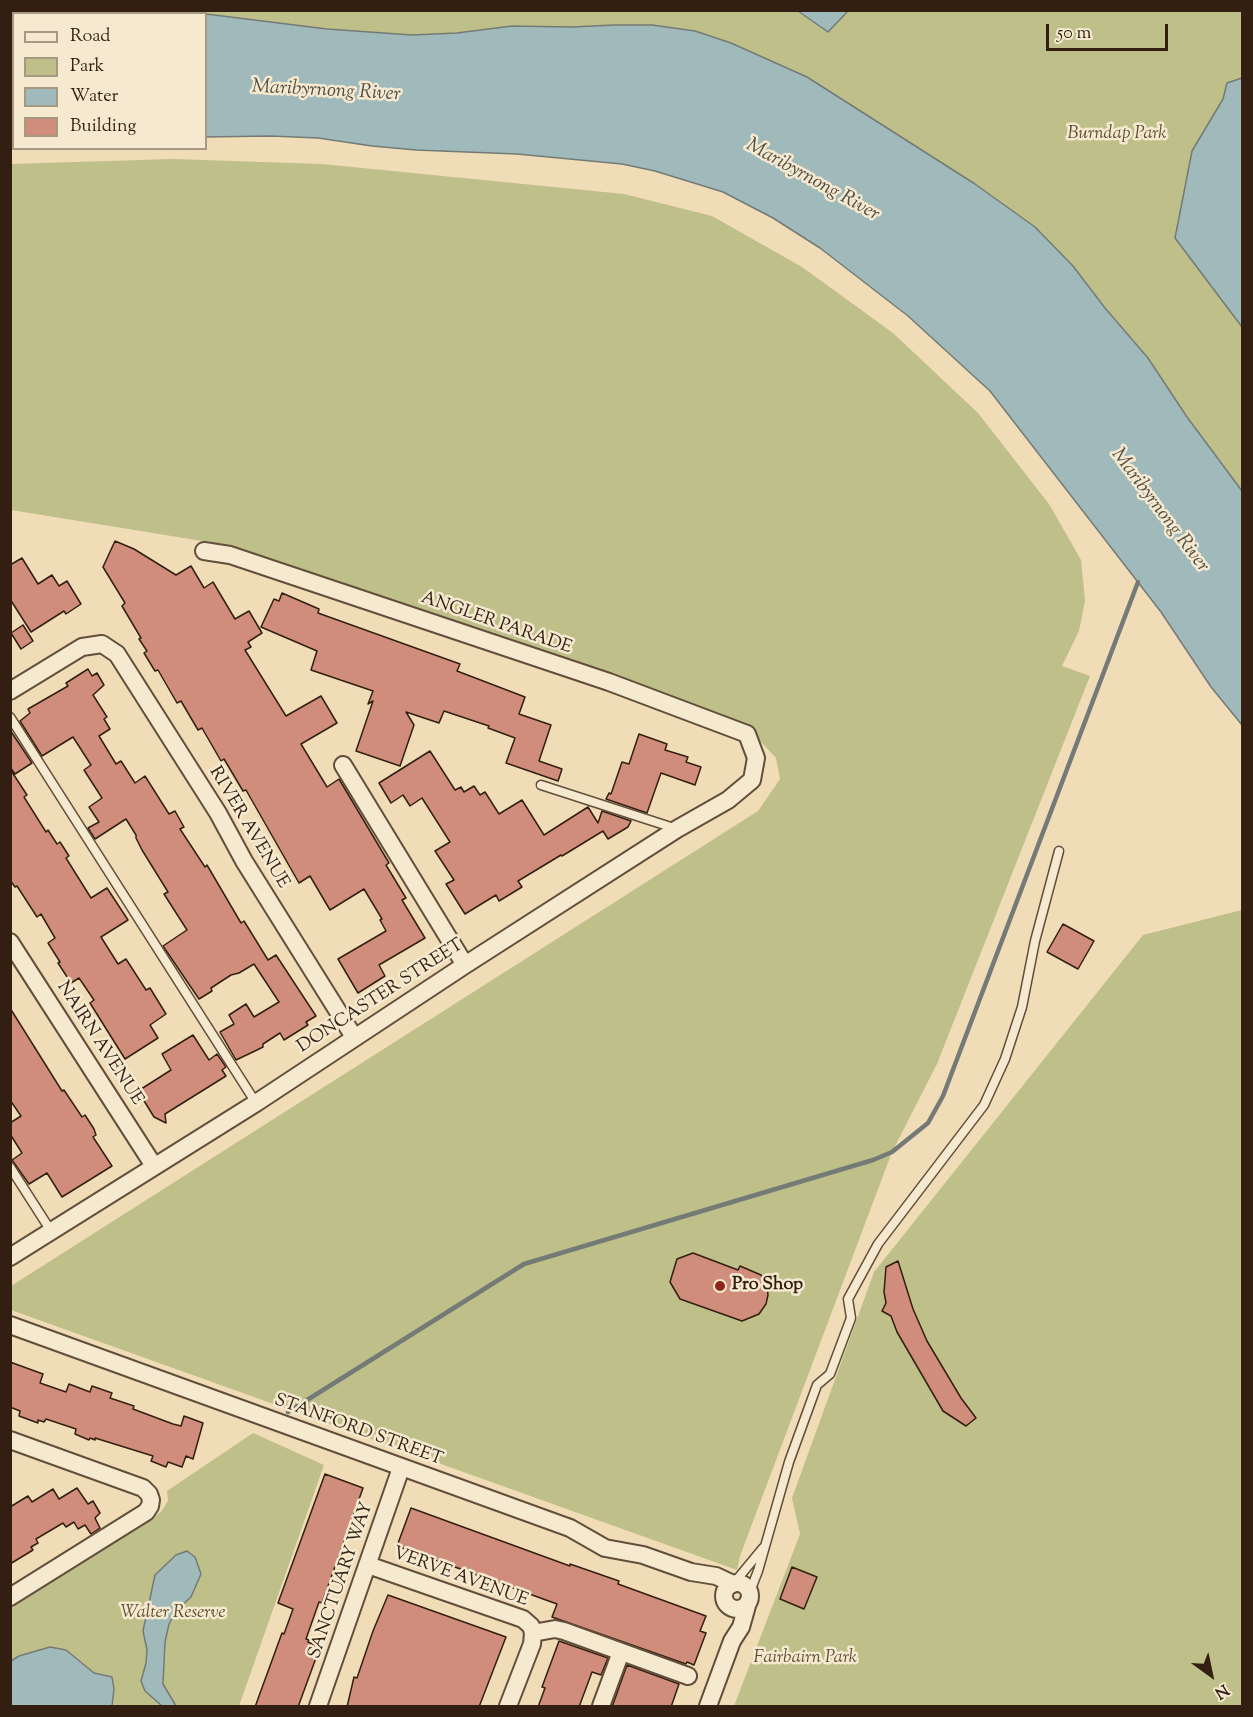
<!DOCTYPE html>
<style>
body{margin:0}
#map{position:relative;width:1253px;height:1717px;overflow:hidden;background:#f0ddb7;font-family:"Sorts Mill Goudy",serif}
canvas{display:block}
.frame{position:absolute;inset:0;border:12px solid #321f11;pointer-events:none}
.legend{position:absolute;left:12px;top:12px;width:195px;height:138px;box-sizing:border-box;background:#f5e9d0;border:2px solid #a79884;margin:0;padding:8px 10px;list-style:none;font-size:18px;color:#321f11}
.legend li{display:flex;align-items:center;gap:12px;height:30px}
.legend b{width:30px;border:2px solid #a79884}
.north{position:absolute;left:1181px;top:1645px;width:60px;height:60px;-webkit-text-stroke:4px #f5e9d0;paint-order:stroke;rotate:147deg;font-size:16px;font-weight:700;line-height:24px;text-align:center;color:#321f11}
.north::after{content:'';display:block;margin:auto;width:21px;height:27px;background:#321f11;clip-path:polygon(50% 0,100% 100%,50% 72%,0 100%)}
.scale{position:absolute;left:1046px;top:24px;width:122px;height:27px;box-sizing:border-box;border:3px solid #321f11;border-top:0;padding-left:8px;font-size:18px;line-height:21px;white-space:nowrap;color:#321f11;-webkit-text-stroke:4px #f5e9d0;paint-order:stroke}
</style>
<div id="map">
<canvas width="1253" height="1717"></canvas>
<div class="frame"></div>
<ul class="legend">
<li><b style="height:8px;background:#f5e9d0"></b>Road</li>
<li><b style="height:16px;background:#bfbf8a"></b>Park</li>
<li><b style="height:16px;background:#a0b9ba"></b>Water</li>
<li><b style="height:16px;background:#d08d7b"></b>Building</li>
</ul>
<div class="north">N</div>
<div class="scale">50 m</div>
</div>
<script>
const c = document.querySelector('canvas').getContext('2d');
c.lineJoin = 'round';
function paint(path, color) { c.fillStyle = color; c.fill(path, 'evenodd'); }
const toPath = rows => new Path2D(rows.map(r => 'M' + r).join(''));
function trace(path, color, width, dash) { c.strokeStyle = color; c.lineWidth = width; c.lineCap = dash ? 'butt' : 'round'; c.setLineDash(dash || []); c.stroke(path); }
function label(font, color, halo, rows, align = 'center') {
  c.font = font + ' "Sorts Mill Goudy",serif'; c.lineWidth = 5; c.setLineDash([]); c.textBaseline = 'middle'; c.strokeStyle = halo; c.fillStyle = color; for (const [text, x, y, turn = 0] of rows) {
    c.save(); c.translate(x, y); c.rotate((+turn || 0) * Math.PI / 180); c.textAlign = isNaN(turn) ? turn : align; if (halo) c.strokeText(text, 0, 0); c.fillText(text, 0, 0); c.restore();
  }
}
const green = toPath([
 [106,11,1242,11,1242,491,1187,417,1148,358,1105,308,1073,266,1035,227,975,184,807,77,732,43,652,25,614,25,412,35,327,29,181,11,129,13],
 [173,159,322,164,624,194,712,216,802,267,893,333,978,413,1049,504,1081,560,1085,601,1079,631,1062,666,1090,676,937,1064,892,1152,740,1556,737,1570,11,1310,11,1286,758,811,780,779,776,758,751,731,227,545,11,510,10,164],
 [1242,910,1242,1706,734,1706,800,1534,792,1498,874,1272,1143,935],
 [253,1433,324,1465,239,1706,11,1706,11,1608,161,1512,168,1501,167,1491]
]);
const water = toPath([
 [106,10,198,13,14,14,14,141,11,141,11,11,106,10],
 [798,11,848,11,828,32,798,11],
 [206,14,327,29,412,35,457,33,512,26,572,27,614,25,652,25,695,31,731,43,807,77,975,184,1035,227,1073,266,1105,308,1148,358,1187,417,1242,491,1242,725,1211,687,1161,612,990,391,908,316,820,248,773,218,723,192,655,171,622,164,517,154,416,150,372,146,318,138,271,136,206,137,206,14],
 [1242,78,1242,327,1175,238,1192,151,1223,99,1227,83,1242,78],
 [187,1551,195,1557,201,1574,191,1597,177,1610,169,1624,165,1642,163,1684,176,1706,162,1706,145,1691,141,1681,146,1663,147,1650,143,1631,155,1575,176,1555,187,1551],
 [50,1647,66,1650,94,1673,112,1677,114,1689,112,1706,11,1706,11,1661,19,1656,50,1647]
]);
const stream = toPath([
 [288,1412,524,1264,873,1160,892,1152,928,1123,943,1096,1138,582]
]);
const building = toPath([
 [115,541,134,549,176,575,191,566,204,588,213,582,235,619,249,611,262,633,248,642,251,647,245,650,286,716,321,696,337,723,301,744,327,787,339,779,389,863,386,865,406,898,402,900,425,938,379,965,385,976,358,993,338,959,386,931,380,920,382,919,364,889,330,910,310,876,299,883,246,790,243,791,224,759,221,761,202,728,198,730,181,701,177,703,158,670,155,671,144,653,147,651,139,639,141,638,122,606,125,603,103,567,115,541],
 [22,558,38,584,52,575,59,586,67,581,81,604,66,614,64,611,31,632,10,599,10,565,22,558],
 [282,593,319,609,318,613,460,664,457,671,525,697,519,714,551,725,539,761,562,769,558,781,506,763,515,738,488,728,489,726,444,711,439,723,406,712,414,725,400,766,356,751,373,701,368,704,373,691,311,670,317,651,261,627,274,599,279,601,282,593],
 [23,625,33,641,21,649,11,633,23,625],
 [88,669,92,676,97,673,104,685,93,695,107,717,104,719,110,729,99,736,116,764,121,761,135,783,145,776,169,814,175,811,184,827,180,829,205,867,207,865,214,877,241,923,244,921,268,960,276,955,316,1016,306,1022,308,1025,284,1040,280,1033,263,1044,263,1047,257,1050,236,1060,220,1032,234,1024,229,1015,246,1004,254,1017,279,1002,254,964,239,973,231,975,211,988,212,991,199,999,163,946,187,930,164,894,168,892,142,850,136,838,136,835,126,819,95,839,88,828,99,822,89,807,102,798,84,770,91,765,73,737,42,756,20,721,30,713,28,709,68,686,66,683,88,669],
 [10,730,32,763,15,774,10,767,10,730],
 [639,734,667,744,665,750,688,757,686,762,701,767,695,785,661,773,647,813,606,799,609,793,611,794,622,762,629,764,639,734],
 [430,751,455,790,461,787,464,792,474,786,480,795,485,792,499,814,522,800,544,835,588,807,598,823,602,811,631,821,628,827,608,839,603,831,562,856,561,855,518,881,522,887,499,901,496,895,465,914,446,884,454,880,435,851,450,842,422,798,410,806,403,795,391,803,379,783,430,751],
 [10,769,27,795,24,797,46,832,48,830,57,844,60,842,69,856,66,858,91,898,107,888,128,920,101,937,118,964,126,959,146,990,150,988,166,1014,150,1025,158,1038,125,1059,90,1003,94,1000,79,978,71,983,58,963,60,962,48,943,55,938,41,914,37,917,17,886,15,887,10,880,10,769],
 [1063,924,1094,941,1078,969,1047,952,1063,924],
 [10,1008,62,1091,64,1090,82,1117,85,1115,94,1129,96,1135,93,1137,112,1166,62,1197,47,1173,29,1184,12,1160,22,1153,10,1134,10,1123,21,1116,10,1100,10,1008],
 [193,1035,209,1060,217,1054,226,1067,222,1070,226,1076,165,1114,166,1123,154,1117,138,1091,171,1070,162,1054,193,1035],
 [693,1253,738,1270,740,1266,761,1275,767,1283,768,1295,766,1304,759,1314,742,1321,680,1299,670,1282,677,1259,693,1253],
 [898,1261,913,1309,927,1341,961,1398,976,1418,966,1426,943,1411,897,1332,891,1316,882,1311,886,1303,884,1292,886,1267,898,1261],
 [10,1362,43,1374,40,1383,66,1392,69,1384,90,1392,92,1386,112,1393,110,1398,134,1406,133,1409,173,1424,181,1426,184,1416,203,1423,193,1459,186,1456,182,1467,168,1462,166,1467,151,1461,153,1456,95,1438,95,1440,90,1438,89,1440,75,1434,76,1429,46,1419,44,1422,38,1420,38,1423,19,1416,20,1411,10,1407,10,1362],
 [325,1474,363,1488,322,1603,319,1602,306,1639,309,1640,308,1642,320,1647,298,1707,255,1707,282,1633,284,1634,293,1609,278,1603,325,1474],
 [77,1488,88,1504,93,1501,100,1513,95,1518,100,1528,91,1534,85,1525,78,1529,74,1522,66,1527,63,1523,36,1539,38,1543,31,1547,33,1550,10,1564,10,1507,28,1496,32,1502,53,1489,59,1499,77,1488],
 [411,1508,570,1566,570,1564,619,1581,618,1584,706,1616,700,1631,706,1633,694,1665,687,1662,686,1664,552,1617,557,1604,397,1546,411,1508],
 [792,1567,817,1577,804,1609,780,1599,792,1567],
 [388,1595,506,1637,479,1707,347,1707,354,1677,357,1678,373,1631,388,1595],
 [559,1641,608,1658,601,1675,592,1672,579,1707,538,1707,545,1688,542,1687,559,1641],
 [627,1665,679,1684,671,1707,612,1707,627,1665]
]);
const service = toPath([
 [10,717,256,1103],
 [541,785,677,829],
 [10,1167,51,1231],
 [734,1583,763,1548],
 [749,1594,758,1571,789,1462,817,1385,830,1374,851,1318,848,1299,878,1244,984,1105,1005,1059,1022,1007,1035,941,1059,851]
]);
const minor = toPath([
 [10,691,82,647,102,644,117,654,218,813,244,861,354,1037],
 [343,765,465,965],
 [10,942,154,1166],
 [10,1257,256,1103,465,965,677,829,728,800,752,780,756,758,747,734,609,682,230,555,204,551],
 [10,1325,570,1528,605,1548,643,1555,691,1572,716,1576,733,1584],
 [10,1440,143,1488,149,1494,151,1500,150,1506,146,1512,10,1597],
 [368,1565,523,1619,531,1626,533,1633],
 '724 1596a13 13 0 1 1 26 0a13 13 0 1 1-26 0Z',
 [533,1633,555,1629,564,1631,688,1676],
 [318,1706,401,1468],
 [508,1706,532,1644,533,1633],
 [601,1706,621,1652],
 [708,1706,732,1641,741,1627,748,1602]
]);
const markers = [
 [720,1286,6,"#8f2418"]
];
const parkNames = [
 ["Burndap Park",1117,135],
 ["Walter Reserve",173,1614],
 ["Fairbairn Park",805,1659]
];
const streetNames = [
 ["ANGLER PARADE",496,624,19],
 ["RIVER AVENUE",248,828,59],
 ["DONCASTER STREET",381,997,-33],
 ["NAIRN AVENUE",99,1044,57],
 ["STANFORD STREET",358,1431,20],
 ["VERVE AVENUE",460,1578,20],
 ["SANCTUARY WAY",342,1581,-71]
];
const poiNames = [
 ["Pro Shop",732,1286]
];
const waterNames = [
 ["Maribyrnong River",326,92,3],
 ["Maribyrnong River",812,181,29],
 ["Maribyrnong River",1159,511,53]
];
paint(green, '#bfbf8a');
paint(water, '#a0b9ba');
trace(water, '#747b76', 1.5);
trace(stream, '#747b76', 4.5);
paint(building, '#d08d7b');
trace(building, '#321f11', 1.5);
trace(service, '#624e3a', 11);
trace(minor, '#624e3a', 20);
trace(service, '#f5e9d0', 8);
trace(minor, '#f5e9d0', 16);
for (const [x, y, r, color] of markers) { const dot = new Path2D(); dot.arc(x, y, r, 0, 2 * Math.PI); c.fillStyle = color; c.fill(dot); trace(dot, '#f5e9d0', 2); }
label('italic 18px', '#5c4f35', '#f5e9d0', parkNames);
label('18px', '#321f11', '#f5e9d0', streetNames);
label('bold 18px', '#321f11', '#f5e9d0', poiNames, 'left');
label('italic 20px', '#534d44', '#f5e9d0', waterNames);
</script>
